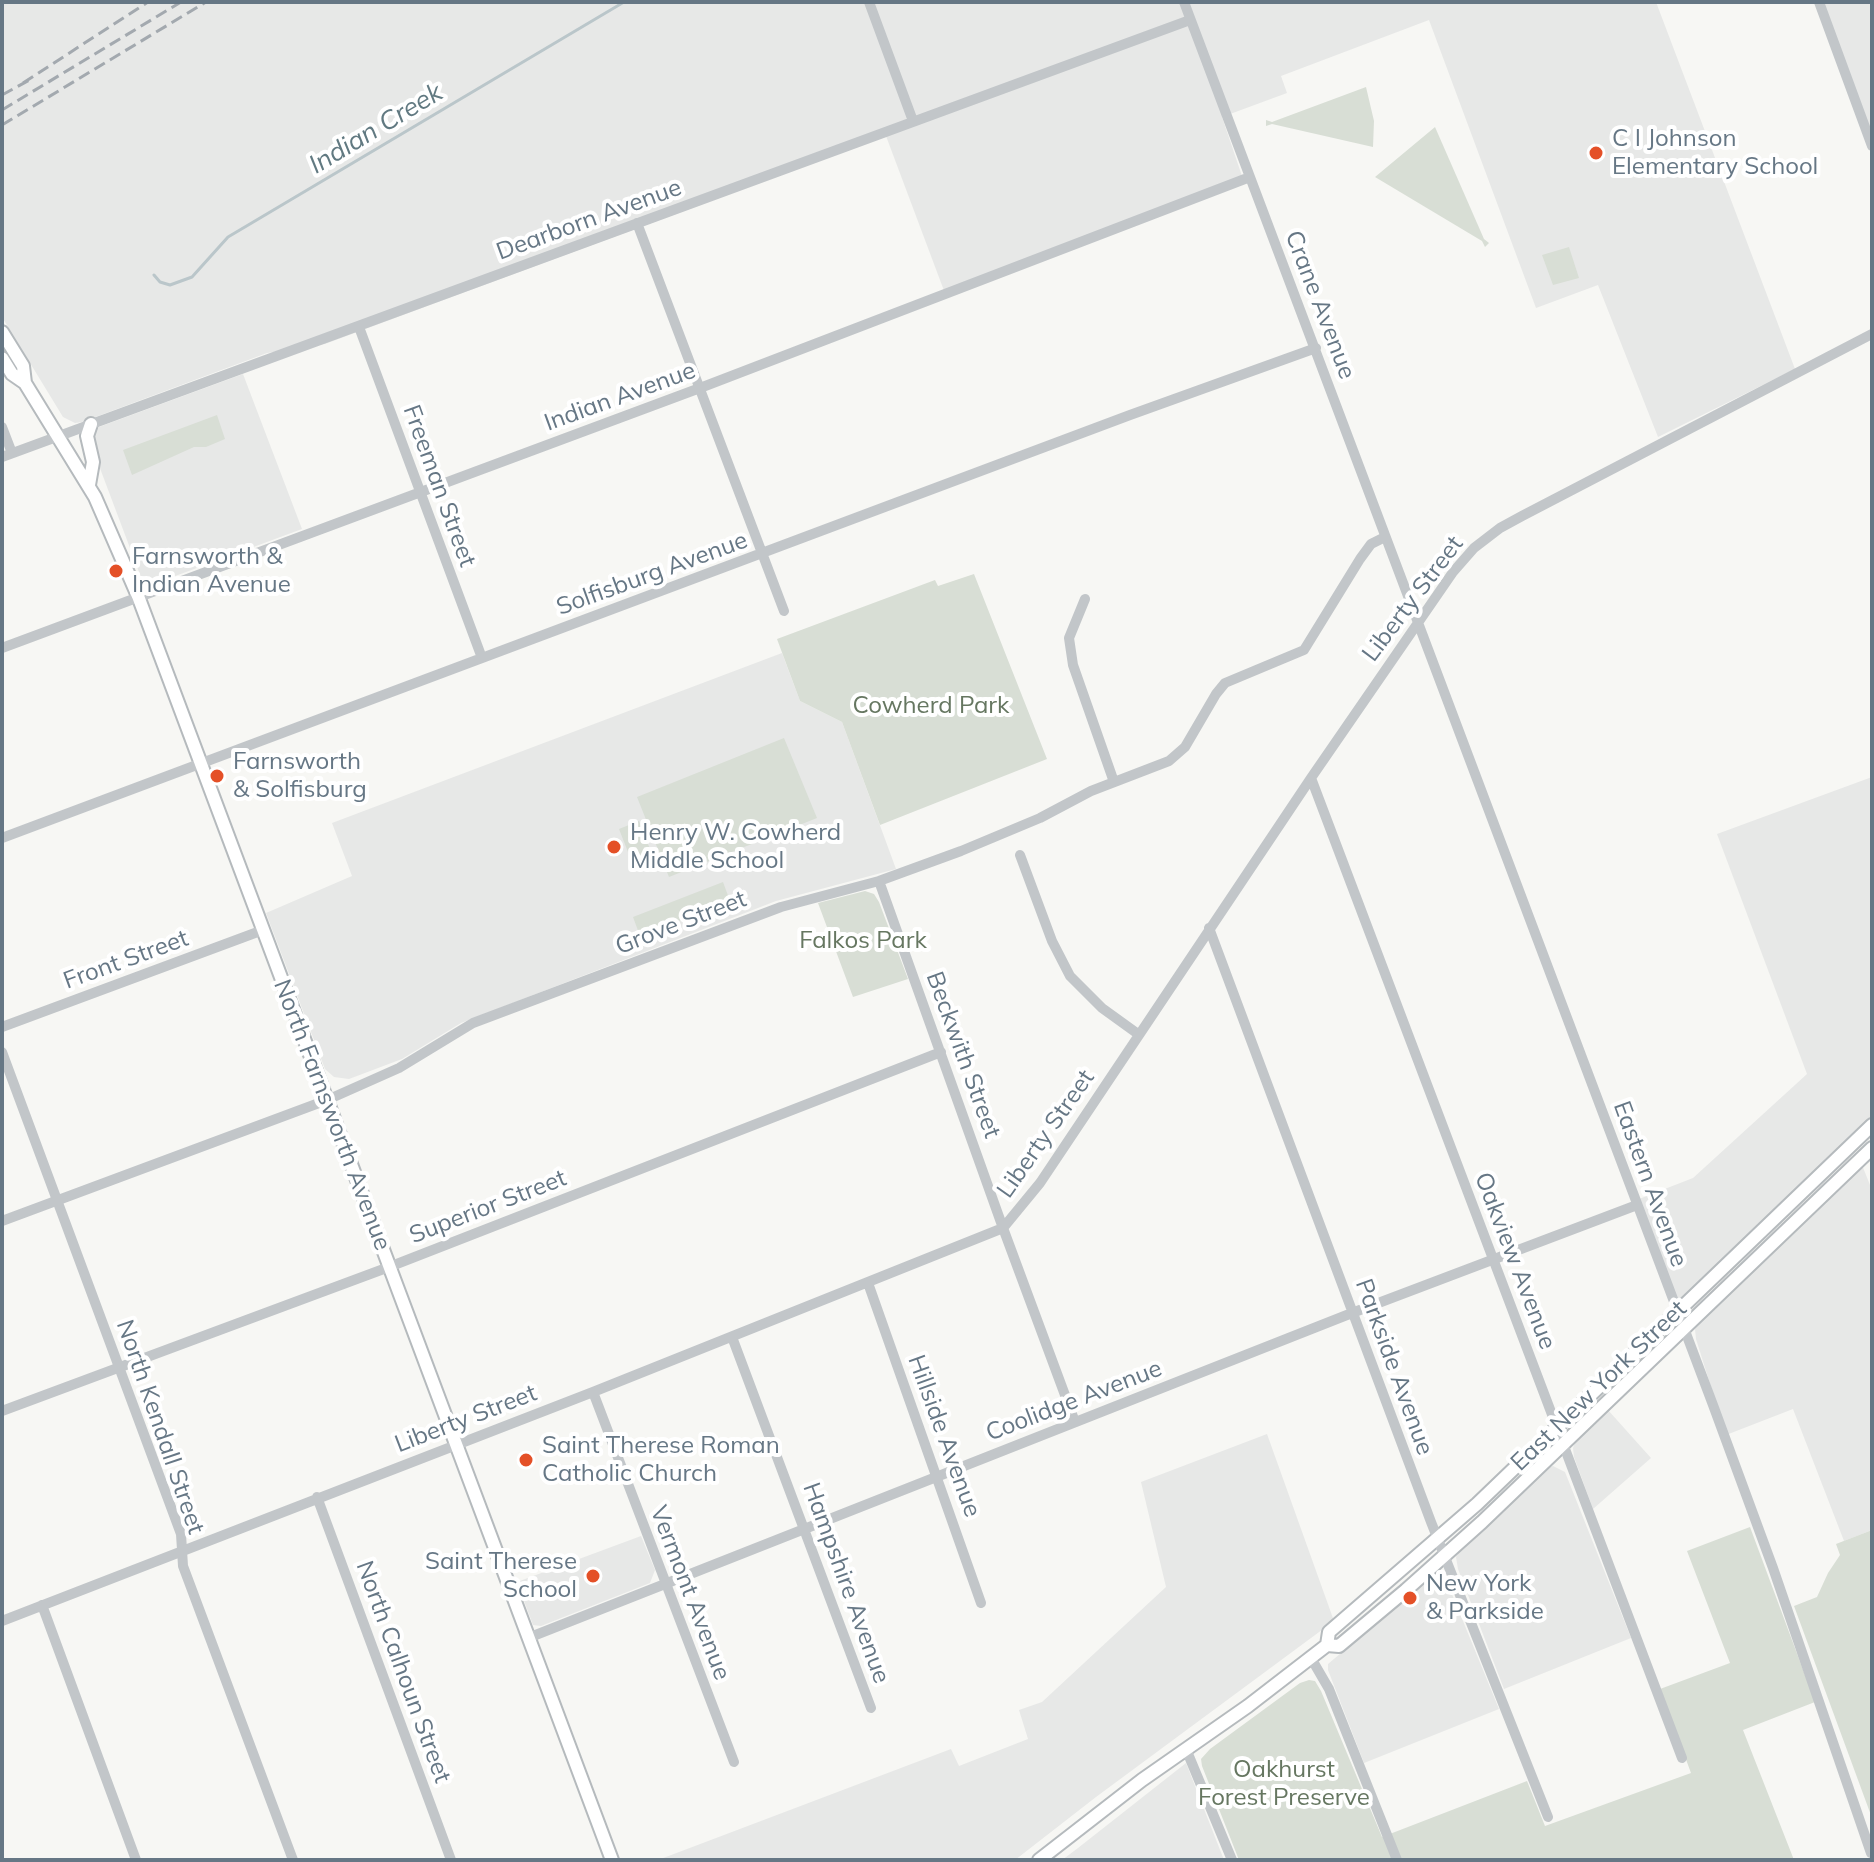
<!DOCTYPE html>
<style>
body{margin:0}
#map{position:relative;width:1874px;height:1862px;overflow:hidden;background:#f7f7f4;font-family:Mulish,sans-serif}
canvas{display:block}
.frame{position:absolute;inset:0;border:4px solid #667785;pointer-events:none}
</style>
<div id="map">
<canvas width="1874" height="1862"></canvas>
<div class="frame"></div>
</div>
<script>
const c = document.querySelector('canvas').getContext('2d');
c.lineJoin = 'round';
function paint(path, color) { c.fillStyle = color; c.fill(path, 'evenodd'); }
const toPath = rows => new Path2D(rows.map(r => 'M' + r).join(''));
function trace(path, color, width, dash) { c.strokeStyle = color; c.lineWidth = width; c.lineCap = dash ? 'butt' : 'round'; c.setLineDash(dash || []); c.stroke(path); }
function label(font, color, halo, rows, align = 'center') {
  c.font = font + ' Mulish,sans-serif'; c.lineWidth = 8; c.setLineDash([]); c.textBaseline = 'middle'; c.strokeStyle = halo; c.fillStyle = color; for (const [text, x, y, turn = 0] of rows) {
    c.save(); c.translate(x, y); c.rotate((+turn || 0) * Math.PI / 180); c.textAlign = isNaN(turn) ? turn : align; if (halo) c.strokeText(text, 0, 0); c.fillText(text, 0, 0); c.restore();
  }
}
const built = toPath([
 [2,2,1656,2,1795,369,1658,437,1598,285,1536,308,1429,20,1281,76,1287,93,1222,117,1244,182,946,296,886,136,325,344,267,353,82,422,75,423,63,417,2,317],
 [1821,2,1872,2,1872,139],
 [243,374,302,529,151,585,146,584,142,580,92,447,93,434,99,427],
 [782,653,800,701,842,722,896,869,776,901,461,1023,402,1059,349,1079,334,1077,325,1069,266,913,352,876,332,823],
 [1872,777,1872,1117,1679,1303,1639,1199,1693,1178,1807,1074,1717,834],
 [1862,1165,1872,1190,1872,1530,1844,1541,1793,1409,1726,1435,1696,1339,1695,1329,1699,1322],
 [1608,1410,1651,1458,1593,1509,1574,1457,1573,1448,1576,1440],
 [1267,1434,1334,1621,1096,1797,1015,1860,658,1860,951,1749,959,1766,1028,1739,1019,1710,1042,1702,1166,1587,1141,1482],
 [1553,1466,1565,1472,1631,1638,1504,1689,1458,1569,1456,1557,1462,1548,1545,1469],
 [641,1536,655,1570,650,1583,541,1626,533,1625,517,1582],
 [1434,1577,1443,1578,1447,1582,1499,1709,1364,1763,1328,1670,1328,1664,1430,1578],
 [1186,1763,1224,1860,1062,1860,1078,1848]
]);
const green = toPath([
 [1366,87,1374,121,1373,147,1272,124,1266,126,1266,120,1272,122],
 [1435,127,1484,239,1489,243,1485,247,1482,241,1375,177],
 [1569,247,1579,278,1553,285,1542,255],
 [217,415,225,439,206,447,194,447,132,475,123,450],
 [974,574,1047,759,880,825,842,722,800,701,777,639,935,580,938,586],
 [784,738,817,818,669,877,637,797],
 [639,821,655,862,635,870,619,829],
 [723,882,730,901,640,936,633,917],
 [865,891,874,894,879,902,908,979,853,997,818,903],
 [1750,1527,1815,1702,1743,1730,1794,1860,1239,1860,1202,1766,1201,1759,1210,1749,1300,1683,1309,1680,1315,1681,1321,1691,1382,1837,1527,1781,1545,1826,1691,1773,1660,1689,1730,1663,1687,1551],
 [1872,1530,1872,1818,1794,1606,1817,1597,1828,1573,1840,1555,1836,1544]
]);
const stream = toPath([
 [154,275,160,282,170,285,192,277,228,237,624,2]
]);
const minor = toPath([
 [869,2,913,121],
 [1184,2,1713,1405,1773,1568,1871,1853],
 [1819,2,1872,146],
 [637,223,784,611],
 [359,327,482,658],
 [2,427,12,453],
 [2,457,1190,20],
 [1085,599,1069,638,1073,665,1114,782],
 [2,648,700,388,1250,177],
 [1311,778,1682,1758],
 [2,838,1130,415,1316,348],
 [1020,855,1052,941,1070,976,1102,1008,1138,1034],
 [879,881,1003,1228,1075,1422],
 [1209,928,1431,1522,1548,1817],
 [2,1027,263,930],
 [2,1052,181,1534,183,1566,293,1860],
 [2,1221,327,1100,399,1068,473,1023,781,907,879,881,961,851,1040,818,1091,791,1169,761,1185,747,1216,694,1225,683,1304,650,1360,559,1371,544,1385,537],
 [868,1283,981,1603],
 [732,1337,871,1708],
 [593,1392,734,1762],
 [2,1411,389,1267,941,1052],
 [317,1497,451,1860],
 [42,1605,136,1860],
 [2,1621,593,1392,1003,1228,1040,1183,1311,778,1453,572,1474,548,1500,528,1522,516,1872,334],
 [528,1638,1352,1313,1637,1205],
 [1311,1658,1329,1689,1397,1860],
 [1186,1749,1232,1860]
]);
const major = toPath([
 [2,332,23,366,25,383],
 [2,358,12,374,25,383,95,497,138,596,612,1860],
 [89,485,93,462,87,436,91,424],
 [1327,1645,1329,1632,1477,1504,1872,1125],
 [1039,1860,1142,1780,1248,1706,1327,1645,1339,1646,1406,1590,1482,1522,1872,1148]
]);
const rail = toPath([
 [23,83,148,2],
 [2,95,33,78],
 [2,110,181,2],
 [2,125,206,2]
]);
const markers = [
 [1596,153,8,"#e45027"],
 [116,571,8,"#e45027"],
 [217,776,8,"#e45027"],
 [614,847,8,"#e45027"],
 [526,1460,8,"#e45027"],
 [593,1576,8,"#e45027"],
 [1410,1598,8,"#e45027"]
];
const poiNames = [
 ["C I Johnson",1612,139],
 ["Elementary School",1612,167],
 ["Farnsworth &",132,557],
 ["Indian Avenue",132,585],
 ["Farnsworth",233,762],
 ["& Solfisburg",233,790],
 ["Henry W. Cowherd",630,833],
 ["Middle School",630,861],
 ["Saint Therese Roman",542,1446],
 ["Catholic Church",542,1474],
 ["Saint Therese",577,1562,"right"],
 ["School",577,1590,"right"],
 ["New York",1426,1584],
 ["& Parkside",1426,1612]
];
const streetNames = [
 ["Dearborn Avenue",589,220,-20],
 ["Crane Avenue",1320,305,69],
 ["Indian Avenue",620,397,-20],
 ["Freeman Street",439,486,70],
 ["Solfisburg Avenue",652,574,-20],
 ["Liberty Street",1413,599,-53],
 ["Grove Street",681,923,-21],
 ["Front Street",126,960,-20],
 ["Beckwith Street",963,1055,70],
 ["North Farnsworth Avenue",332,1115,69],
 ["Liberty Street",1046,1134,-55],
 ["Eastern Avenue",1650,1184,70],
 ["Superior Street",488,1207,-21],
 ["Oakview Avenue",1515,1261,69],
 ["Parkside Avenue",1394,1367,70],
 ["East New York Street",1599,1386,-44],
 ["Coolidge Avenue",1074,1401,-21],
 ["Liberty Street",466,1419,-21],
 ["North Kendall Street",160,1427,71],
 ["Hillside Avenue",944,1436,70],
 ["Hampshire Avenue",846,1583,70],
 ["Vermont Avenue",690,1593,69],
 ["North Calhoun Street",403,1672,70]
];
const parkNames = [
 ["Cowherd Park",931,706],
 ["Falkos Park",863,941],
 ["Oakhurst",1284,1770],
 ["Forest Preserve",1284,1798]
];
const waterNames = [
 ["Indian Creek",376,129,-31]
];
paint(built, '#e7e8e7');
paint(green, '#d8ded5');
trace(stream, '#bac6ca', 3);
trace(major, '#b5babd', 16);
trace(minor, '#c2c6c9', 10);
trace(major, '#fff', 12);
trace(rail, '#a3a9af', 3, [12, 6]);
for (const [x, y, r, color] of markers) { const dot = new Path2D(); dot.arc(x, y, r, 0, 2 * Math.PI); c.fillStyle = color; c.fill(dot); trace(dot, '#fff', 3); }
label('24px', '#667785', '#fff', poiNames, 'left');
label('24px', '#667785', '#fff', streetNames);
label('24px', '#667761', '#fff', parkNames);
label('italic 26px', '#617981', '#fff', waterNames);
</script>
